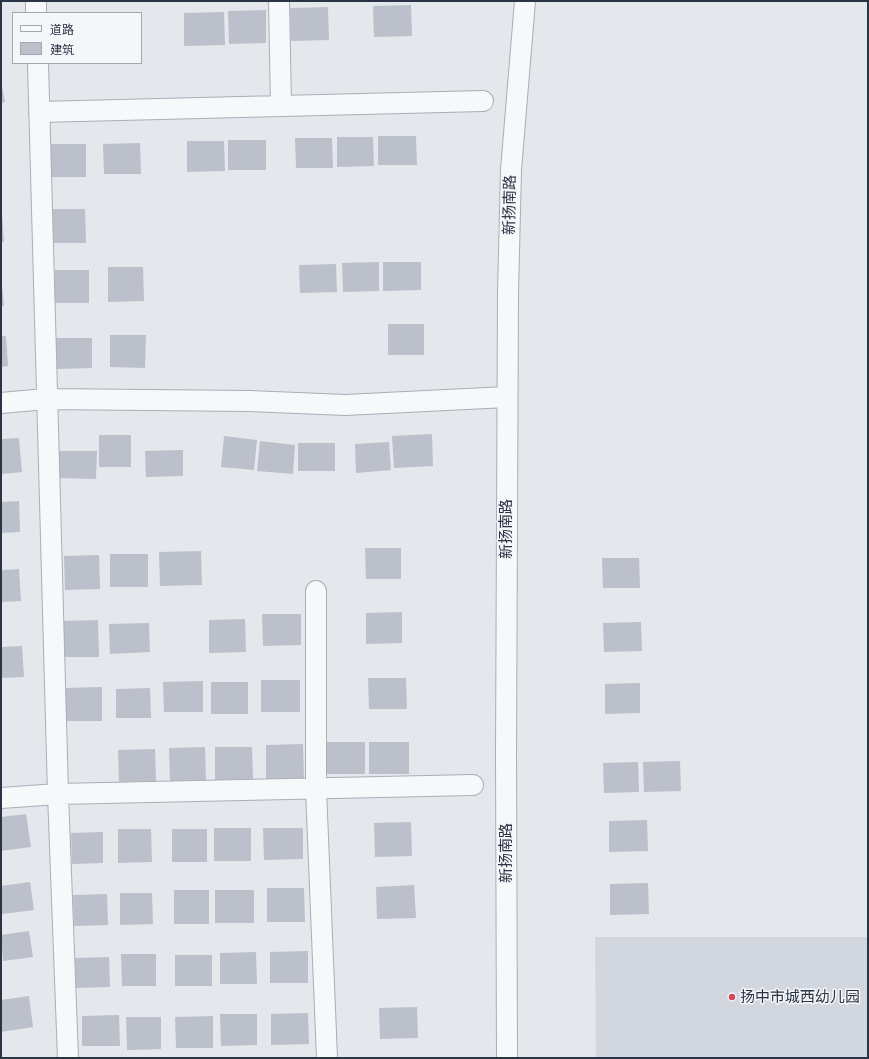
<!DOCTYPE html>
<meta charset="utf-8">
<style>
body{margin:0}
#map{position:relative;width:869px;height:1059px;overflow:hidden;background:#e4e7ec;font-family:Mulish,"Noto Sans SC",sans-serif}
canvas{display:block}
.frame{position:absolute;inset:0;border:2px solid #2b3445;pointer-events:none}
.legend{position:absolute;left:12px;top:12px;width:130px;height:52px;box-sizing:border-box;background:#f4f6f9;border:1px solid #a4a8b1;margin:0;padding:5px 7px;list-style:none;font-size:12px;color:#2b3445}
.legend li{display:flex;align-items:center;gap:8px;height:20px}
.legend b{width:20px;border:1px solid #a4a8b1}
</style>
<div id="map">
<canvas width="869" height="1059"></canvas>
<div class="frame"></div>
<ul class="legend">
<li><b style="height:5px;background:#f7f8fa"></b>道路</li>
<li><b style="height:11px;background:#bbc0ca"></b>建筑</li>
</ul>
</div>
<script>
const c = document.querySelector('canvas').getContext('2d');
c.lineJoin = 'round';
function paint(path, color) { c.fillStyle = color; c.fill(path, 'evenodd'); }
const toPath = rows => new Path2D(rows.map(r => 'M' + r).join(''));
function trace(path, color, width, dash) { c.strokeStyle = color; c.lineWidth = width; c.lineCap = dash ? 'butt' : 'round'; c.setLineDash(dash || []); c.stroke(path); }
function label(font, color, halo, rows, align = 'center') {
  c.font = font + ' Mulish,"Noto Sans SC",sans-serif'; c.lineWidth = 3; c.setLineDash([]); c.textBaseline = 'middle'; c.strokeStyle = halo; c.fillStyle = color; for (const [text, x, y, turn = 0] of rows) {
    c.save(); c.translate(x, y); c.rotate((+turn || 0) * Math.PI / 180); c.textAlign = isNaN(turn) ? turn : align; if (halo) c.strokeText(text, 0, 0); c.fillText(text, 0, 0); c.restore();
  }
}
const built = toPath([
 [595,937,868,937,868,1058,596,1058]
]);
const building = toPath([
 [411,5,412,36,374,37,373,6],
 [328,7,329,40,291,41,290,8],
 [266,10,266,43,229,44,228,11],
 [224,12,225,45,184,46,184,13],
 [1,82,5,102,1,103],
 [378,136,416,136,417,165,378,165],
 [337,137,373,137,374,166,337,167],
 [295,138,332,138,333,168,296,168],
 [228,140,266,140,266,170,228,170],
 [187,141,224,141,225,171,187,172],
 [140,143,141,174,104,174,103,144],
 [51,144,86,144,86,177,51,177],
 [51,209,85,209,86,243,51,243],
 [1,213,2,213,4,242,1,242],
 [379,262,379,291,343,292,342,263],
 [383,262,421,262,421,290,383,291],
 [336,264,337,292,300,293,299,265],
 [108,267,143,267,144,301,108,302],
 [55,270,89,270,89,303,55,303],
 [1,274,4,306,1,306],
 [388,324,424,324,424,355,388,355],
 [110,335,146,335,145,368,110,367],
 [1,336,6,336,8,366,1,367],
 [56,338,92,338,92,368,57,369],
 [432,434,433,466,394,468,392,436],
 [99,435,131,435,131,467,99,467],
 [224,436,257,440,254,470,221,467],
 [19,438,22,472,1,474,1,439],
 [260,441,295,445,293,474,257,471],
 [389,442,391,470,356,473,355,444],
 [298,443,335,443,335,471,298,471],
 [183,450,183,476,146,477,145,451],
 [59,451,97,451,96,479,59,478],
 [19,501,20,532,1,533,1,502],
 [365,548,401,548,401,579,366,579],
 [201,551,202,585,160,586,159,552],
 [110,554,148,554,148,587,110,587],
 [99,555,100,589,65,590,64,556],
 [602,558,639,558,640,588,603,588],
 [19,569,21,601,1,602,1,570],
 [402,612,402,643,366,644,366,613],
 [262,614,301,614,301,645,263,646],
 [245,619,246,652,209,653,209,620],
 [98,620,99,657,64,657,63,621],
 [641,622,642,651,604,652,603,623],
 [149,623,150,652,110,654,109,624],
 [22,646,24,677,1,678,1,647],
 [368,678,406,678,407,709,369,709],
 [261,680,300,680,300,712,261,712],
 [203,681,203,712,164,712,163,682],
 [211,682,248,682,248,714,211,714],
 [640,683,640,713,605,714,605,684],
 [102,687,102,721,66,721,65,688],
 [150,688,151,718,116,718,116,689],
 [327,742,365,742,365,774,327,774],
 [369,742,409,742,409,774,369,774],
 [303,744,304,778,266,779,266,745],
 [205,747,206,780,170,781,169,748],
 [215,747,252,747,253,779,215,780],
 [155,749,156,781,119,782,118,750],
 [680,761,681,791,644,792,643,762],
 [638,762,639,792,604,793,603,763],
 [26,814,31,847,1,851,1,817],
 [647,820,648,851,609,852,609,821],
 [411,822,412,856,375,857,374,823],
 [214,828,251,828,251,861,214,861],
 [263,828,303,828,303,859,264,860],
 [118,829,151,829,152,862,118,863],
 [172,829,207,829,207,862,172,862],
 [103,832,103,863,72,864,71,833],
 [30,882,34,910,2,914,1,886],
 [648,883,649,914,610,915,610,884],
 [414,885,416,918,377,919,376,887],
 [267,888,304,888,305,922,267,922],
 [174,890,209,890,209,924,174,924],
 [215,890,254,890,254,923,215,923],
 [120,893,152,893,153,924,120,925],
 [107,894,108,925,74,926,73,895],
 [29,931,33,957,3,961,1,935],
 [308,951,308,983,270,983,270,952],
 [256,952,257,984,220,984,220,953],
 [121,954,156,954,156,986,122,986],
 [175,955,212,955,212,986,175,986],
 [109,957,110,987,76,988,75,958],
 [29,996,33,1027,1,1032,1,1000],
 [417,1007,418,1038,380,1039,379,1008],
 [308,1013,309,1044,271,1045,271,1014],
 [220,1014,257,1014,257,1045,221,1046],
 [119,1015,120,1046,82,1046,82,1016],
 [213,1016,213,1048,176,1048,175,1017],
 [126,1017,161,1017,161,1049,127,1050]
]);
const minor = toPath([
 [36,1,36,13],
 [279,1,281,106],
 [38,63,58,794,68,1058],
 [39,112,483,101],
 [1,403,46,399,249,401,345,405,507,397],
 [316,591,316,789,327,1058],
 [1,798,58,794,473,785],
 [507,1058,506,753,508,293,511,170,525,1]
]);
const markers = [
 [732,997,4,"#d1495b"]
];
const streetNames = [
 ["新扬南路",510,205,-89],
 ["新扬南路",506,529,-90],
 ["新扬南路",506,853,-90]
];
const poiNames = [
 ["扬中市城西幼儿园",740,997]
];
paint(built, '#d2d6de');
paint(building, '#bbc0ca');
trace(minor, '#a9aeb7', 22);
trace(minor, '#f7f8fa', 20);
for (const [x, y, r, color] of markers) { const dot = new Path2D(); dot.arc(x, y, r, 0, 2 * Math.PI); c.fillStyle = color; c.fill(dot); trace(dot, '#f4f6f9', 1.5); }
label('15px', '#2b3445', '#f4f6f9', streetNames);
label('15px', '#2b3445', '#f4f6f9', poiNames, 'left');
</script>
